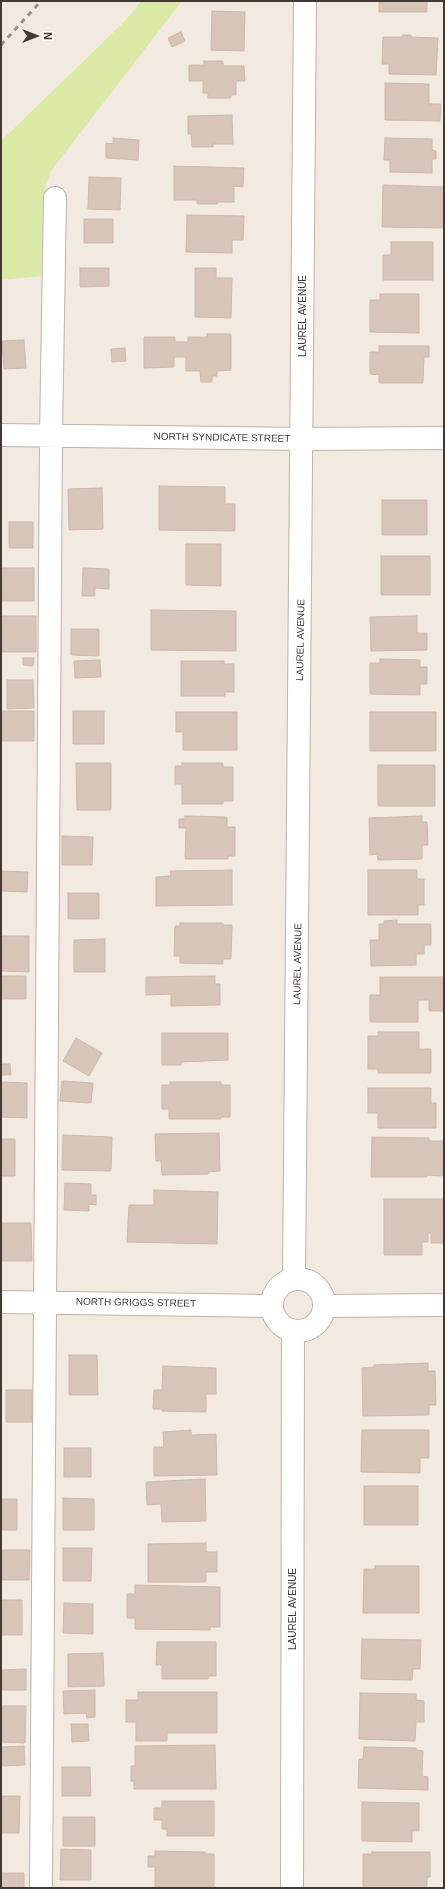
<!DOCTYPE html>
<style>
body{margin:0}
#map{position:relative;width:445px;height:1889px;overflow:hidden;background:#f2e9e1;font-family:Arial,sans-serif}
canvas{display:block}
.frame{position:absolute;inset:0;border:2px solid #433932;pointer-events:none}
.north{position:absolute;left:16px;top:16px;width:40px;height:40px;-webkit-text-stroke:3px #fff;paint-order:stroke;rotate:90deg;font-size:11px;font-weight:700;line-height:16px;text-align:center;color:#433932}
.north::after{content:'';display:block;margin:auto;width:14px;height:18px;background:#433932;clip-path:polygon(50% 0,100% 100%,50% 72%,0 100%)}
</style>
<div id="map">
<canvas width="445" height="1889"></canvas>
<div class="frame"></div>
<div class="north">N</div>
</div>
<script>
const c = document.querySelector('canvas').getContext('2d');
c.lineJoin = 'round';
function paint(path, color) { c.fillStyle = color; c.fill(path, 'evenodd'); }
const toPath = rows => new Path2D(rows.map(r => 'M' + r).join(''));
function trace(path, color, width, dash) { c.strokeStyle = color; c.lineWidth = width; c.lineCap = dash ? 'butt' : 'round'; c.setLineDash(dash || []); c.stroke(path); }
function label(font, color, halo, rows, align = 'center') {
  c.font = font + ' Arial,sans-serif'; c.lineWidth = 3; c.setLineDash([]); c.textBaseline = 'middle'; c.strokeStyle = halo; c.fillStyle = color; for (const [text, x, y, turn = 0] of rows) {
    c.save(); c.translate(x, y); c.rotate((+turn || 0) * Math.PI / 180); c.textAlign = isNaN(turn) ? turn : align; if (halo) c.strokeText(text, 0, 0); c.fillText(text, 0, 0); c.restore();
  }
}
const green = toPath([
 [141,1,182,1,51,171,43,196,41,276,1,280,1,141,126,20]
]);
const building = toPath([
 [379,1,427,1,427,12,379,12,379,1],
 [212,11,245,12,244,51,211,50,212,11],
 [181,32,185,41,172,47,168,38,181,32],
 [403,35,411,35,411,37,438,38,436,75,389,74,389,64,382,64,383,37,403,37,403,35],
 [204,61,223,61,223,66,244,66,245,81,236,81,236,95,231,95,231,98,208,98,208,93,203,93,203,81,189,81,189,65,204,65,204,61],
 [385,83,429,84,429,104,441,104,440,121,385,120,385,83],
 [232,115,233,144,213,144,213,147,192,147,191,134,188,134,188,116,232,115],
 [113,138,139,140,138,160,106,158,106,143,113,144,113,138],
 [385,138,432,139,432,150,436,151,436,159,432,159,432,173,390,172,390,160,384,160,385,138],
 [174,166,244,168,243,187,234,186,234,202,217,202,217,204,197,204,197,200,174,200,174,166],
 [89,177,121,178,120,210,88,209,89,177],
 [383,185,444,187,444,228,382,227,383,185],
 [187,215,244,216,243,240,232,240,232,253,186,252,187,215],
 [84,219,113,219,113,243,84,243,84,219],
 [391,242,433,242,433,280,383,280,383,255,391,255,391,242],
 [80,268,109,268,109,286,80,287,80,268],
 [195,268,216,268,216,278,232,278,231,318,195,317,195,268],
 [380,294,419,294,419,333,370,332,370,300,380,300,380,294],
 [207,334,231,334,231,370,217,371,217,376,212,376,212,382,201,382,200,371,186,371,186,357,174,357,174,367,144,368,144,337,175,337,175,342,188,342,188,337,207,337,207,334],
 [24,340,26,368,4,369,2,341,24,340],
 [379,346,429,346,429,357,424,357,423,383,379,383,379,375,370,374,370,352,379,352,379,346],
 [125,348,126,361,112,362,111,349,125,348],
 [159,486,225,487,225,504,235,504,235,531,159,530,159,486],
 [102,488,103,529,69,530,68,489,102,488],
 [382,500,427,500,427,535,382,535,382,500],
 [9,522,33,522,33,548,9,548,9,522],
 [186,544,221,544,221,586,186,585,186,544],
 [381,556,430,556,430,595,381,595,381,556],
 [1,568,34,568,34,601,2,601,1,568],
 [83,568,109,569,109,589,95,588,95,596,82,596,83,568],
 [151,610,236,611,236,651,151,650,151,610],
 [1,616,36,616,36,652,1,652,1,616],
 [417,616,417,633,427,633,427,650,371,651,370,617,417,616],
 [71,629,99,629,99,656,71,655,71,629],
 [23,658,34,658,33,666,23,665,23,658],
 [380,659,420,660,420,667,427,667,427,684,420,684,420,695,370,694,370,663,380,663,380,659],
 [100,660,101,677,75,678,74,661,100,660],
 [181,661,224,661,224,664,234,664,234,692,225,692,225,696,181,696,181,661],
 [7,680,33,680,34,708,7,709,7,680],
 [1,711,34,711,34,741,1,741,1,711],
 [73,711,104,711,104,744,73,744,73,711],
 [176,712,237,712,237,750,183,750,183,732,176,732,176,712],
 [370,712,436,712,436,751,370,751,370,712],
 [76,763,111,763,111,810,77,810,76,763],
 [182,763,223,763,223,767,233,767,233,801,223,801,223,804,182,804,182,784,175,784,175,766,182,766,182,763],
 [378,765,435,765,435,806,378,806,378,765],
 [185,816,227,817,227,827,235,827,235,856,228,856,228,859,185,859,186,828,179,828,179,819,185,819,185,816],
 [422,816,422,822,427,822,428,845,422,845,422,859,378,860,377,854,370,855,369,818,422,816],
 [62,836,93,837,92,865,62,865,62,836],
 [232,870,232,905,156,906,156,877,171,876,170,871,232,870],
 [368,870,417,870,417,879,424,879,424,905,418,905,418,915,368,915,368,870],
 [1,871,28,872,27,892,1,891,1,871],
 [68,893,99,893,99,919,68,919,68,893],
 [397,920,397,924,431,924,431,945,424,945,424,954,416,954,416,965,371,966,370,940,379,940,379,924,384,924,384,921,397,920],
 [180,923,223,923,223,925,232,925,231,959,223,959,223,964,180,963,180,956,174,956,175,926,180,926,180,923],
 [1,936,29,936,29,972,1,971,1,936],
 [105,939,105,972,74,972,74,940,105,939],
 [1,976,26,976,26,999,1,999,1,976],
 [215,976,215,984,220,984,220,1005,171,1006,171,994,146,995,146,977,215,976],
 [380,977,444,977,444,1011,429,1011,429,1000,418,1000,418,1022,370,1022,370,995,380,995,380,977],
 [378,1032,419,1032,419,1049,431,1049,431,1073,378,1073,378,1069,368,1069,368,1036,378,1036,378,1032],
 [162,1033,228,1033,228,1060,181,1062,181,1065,162,1065,162,1033],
 [76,1038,102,1053,89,1076,63,1061,76,1038],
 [1,1064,10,1064,11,1075,1,1075,1,1064],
 [62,1081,93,1083,91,1103,60,1101,62,1081],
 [1,1082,27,1083,27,1118,1,1117,1,1082],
 [170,1082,221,1082,221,1085,230,1085,230,1117,221,1117,221,1119,169,1119,169,1109,162,1109,162,1085,170,1085,170,1082],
 [368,1088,431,1088,431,1103,436,1103,436,1128,378,1128,378,1113,368,1113,368,1088],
 [219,1133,220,1171,208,1172,208,1174,162,1175,161,1161,156,1161,155,1134,219,1133],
 [63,1135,112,1137,111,1171,62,1170,63,1135],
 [372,1137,429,1138,429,1141,444,1141,443,1176,427,1175,427,1177,371,1177,372,1137],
 [1,1139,15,1139,15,1176,1,1176,1,1139],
 [65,1183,91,1184,91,1195,96,1195,96,1205,89,1204,89,1211,64,1210,65,1183],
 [154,1190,218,1192,217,1244,127,1242,129,1205,154,1205,154,1190],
 [384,1199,443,1199,444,1243,431,1243,431,1233,428,1233,428,1242,422,1242,422,1255,384,1255,384,1199],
 [1,1223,31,1223,32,1261,1,1261,1,1223],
 [69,1355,97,1355,98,1395,69,1395,69,1355],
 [428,1363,428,1371,435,1371,436,1405,429,1405,429,1415,363,1416,362,1368,374,1367,374,1365,428,1363],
 [163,1366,216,1368,216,1394,206,1394,206,1412,162,1411,162,1409,153,1409,154,1390,162,1390,163,1366],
 [6,1390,32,1390,32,1422,6,1422,6,1390],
 [191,1430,191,1435,216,1434,217,1475,154,1476,154,1447,164,1447,163,1432,191,1430],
 [362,1430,429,1430,429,1458,420,1458,420,1473,361,1472,362,1430],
 [64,1448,91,1448,91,1477,64,1477,64,1448],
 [205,1479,206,1521,162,1522,161,1504,147,1505,146,1482,205,1479],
 [364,1486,418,1486,418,1525,364,1525,364,1486],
 [63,1498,94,1499,94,1530,63,1530,63,1498],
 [1,1499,17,1499,17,1530,1,1530,1,1499],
 [206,1543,206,1552,217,1552,217,1572,206,1572,206,1582,148,1582,148,1544,206,1543],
 [63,1548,92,1548,91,1581,63,1581,63,1548],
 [1,1550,30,1550,29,1580,1,1580,1,1550],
 [375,1566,419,1566,419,1613,363,1613,364,1569,375,1569,375,1566],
 [135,1585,220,1587,220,1627,210,1627,210,1630,135,1629,135,1618,127,1618,127,1594,135,1594,135,1585],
 [1,1600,22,1600,22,1635,1,1635,1,1600],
 [64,1603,93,1604,93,1634,63,1633,64,1603],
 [362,1639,421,1640,420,1669,413,1669,412,1680,361,1679,362,1639],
 [157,1642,216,1642,216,1676,208,1676,208,1679,162,1679,162,1665,156,1665,157,1642],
 [103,1653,104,1686,68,1687,68,1654,103,1653],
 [26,1669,26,1690,1,1690,1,1670,26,1669],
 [95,1690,95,1717,87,1718,86,1713,64,1714,63,1691,95,1690],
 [138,1692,217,1692,217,1733,167,1733,167,1741,136,1741,136,1722,126,1722,126,1700,138,1700,138,1692],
 [360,1693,416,1694,416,1700,424,1701,424,1722,416,1722,415,1741,359,1739,360,1693],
 [1,1706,26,1706,25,1743,1,1742,1,1706],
 [71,1724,88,1724,89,1741,72,1742,71,1724],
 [215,1745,216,1789,134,1789,134,1781,131,1781,131,1766,135,1766,135,1746,215,1745],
 [24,1746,25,1765,1,1766,1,1747,24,1746],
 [364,1747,416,1748,416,1750,423,1751,422,1776,428,1777,428,1790,358,1788,359,1759,363,1759,364,1747],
 [62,1767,90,1767,91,1796,62,1796,62,1767],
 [1,1796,20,1796,19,1833,1,1833,1,1796],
 [162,1801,214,1801,214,1836,167,1836,167,1829,162,1829,162,1820,154,1820,154,1808,162,1808,162,1801],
 [362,1802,419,1803,419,1831,412,1831,412,1842,362,1841,362,1802],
 [63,1817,95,1817,95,1846,63,1846,63,1817],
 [61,1849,91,1850,91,1880,60,1880,61,1849],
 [155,1851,205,1852,205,1854,214,1854,214,1888,155,1888,155,1867,148,1867,148,1856,155,1856,155,1851],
 [372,1852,430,1852,430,1877,427,1877,427,1886,363,1886,363,1854,372,1854,372,1852],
 [1,1873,24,1873,24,1888,1,1888,1,1873]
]);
const minor = toPath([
 [1,435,303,439,444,438],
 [294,1278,305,1],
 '272 1305a26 26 0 1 1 52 0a26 26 0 1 1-52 0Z',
 [1,1302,272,1306],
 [324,1306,444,1305],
 [41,1888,51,435,55,198],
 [292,1888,293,1331]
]);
const rail = toPath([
 [1,45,41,1]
]);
const streetNames = [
 ["LAUREL AVENUE",303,316,-90],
 ["NORTH SYNDICATE STREET",222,438,1],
 ["LAUREL AVENUE",301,640,-89],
 ["LAUREL AVENUE",298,964,-89],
 ["NORTH GRIGGS STREET",136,1303,1],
 ["LAUREL AVENUE",293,1609,-90]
];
paint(green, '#daeaa6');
paint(building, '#d7c5b9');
trace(building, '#cfb8a9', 1);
trace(minor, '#c0b2a6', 24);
trace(minor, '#fff', 22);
trace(rail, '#939393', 3, [5, 5]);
label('10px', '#433932', '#fff', streetNames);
</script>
